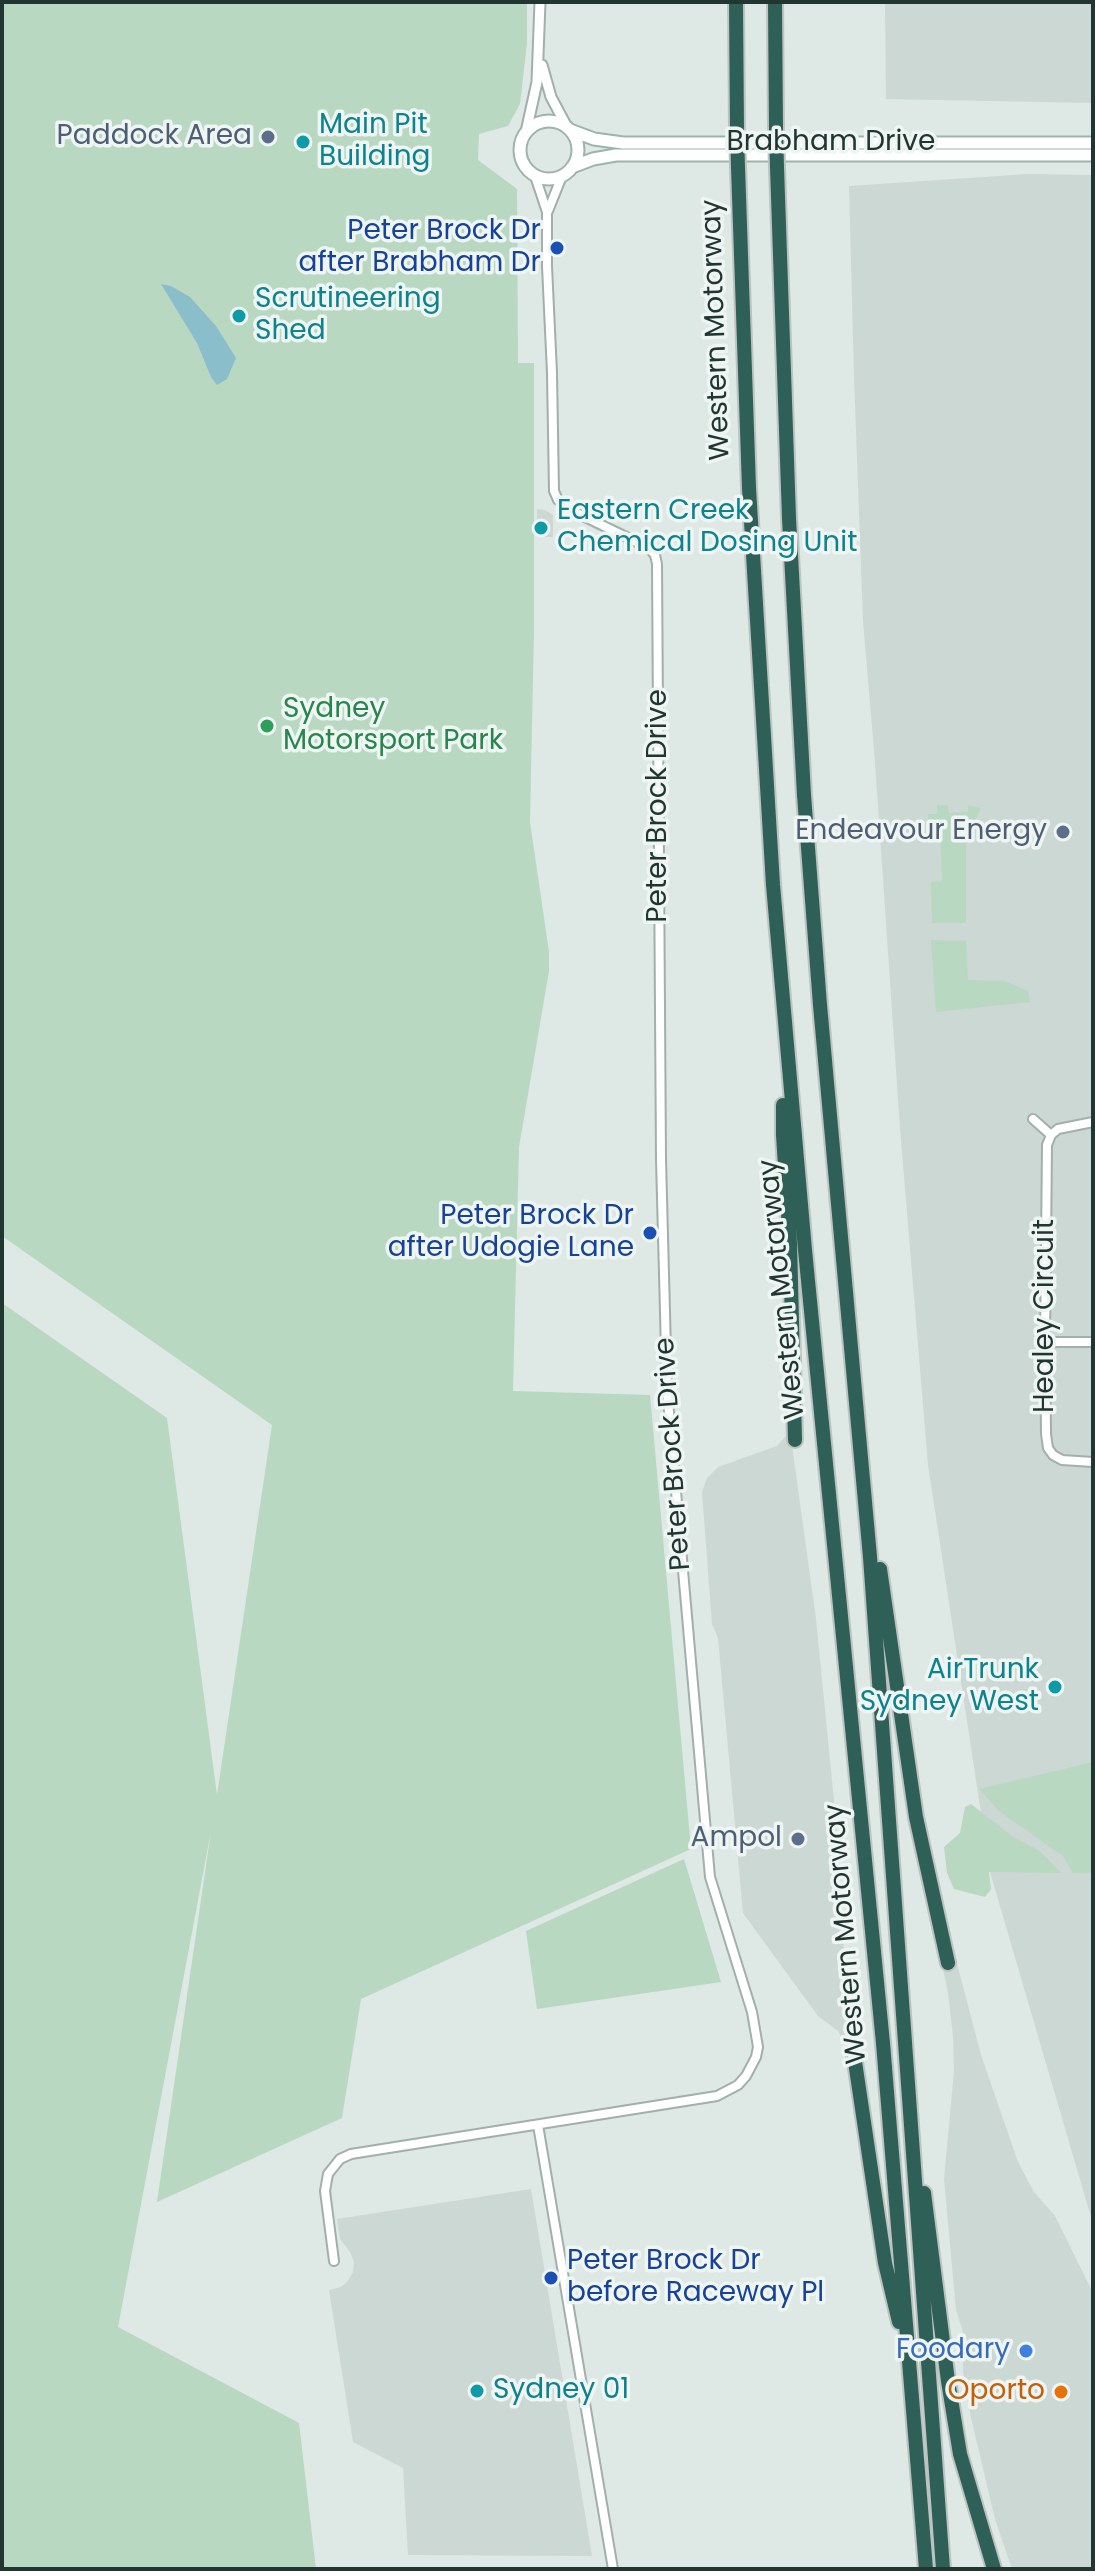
<!DOCTYPE html>
<style>
body{margin:0}
#map{position:relative;width:1095px;height:2571px;overflow:hidden;background:#dee8e4;font-family:Poppins,sans-serif}
canvas{display:block}
.frame{position:absolute;inset:0;border:4px solid #213631;pointer-events:none}
</style>
<div id="map">
<canvas width="1095" height="2571"></canvas>
<div class="frame"></div>
</div>
<script>
const c = document.querySelector('canvas').getContext('2d');
c.lineJoin = 'round';
function paint(path, color) { c.fillStyle = color; c.fill(path, 'evenodd'); }
const toPath = rows => new Path2D(rows.map(r => 'M' + r).join(''));
function trace(path, color, width, dash) { c.strokeStyle = color; c.lineWidth = width; c.lineCap = dash ? 'butt' : 'round'; c.setLineDash(dash || []); c.stroke(path); }
function label(font, color, halo, rows, align = 'center') {
  c.font = font + ' Poppins,sans-serif'; c.lineWidth = 7; c.setLineDash([]); c.textBaseline = 'middle'; c.strokeStyle = halo; c.fillStyle = color; for (const [text, x, y, turn = 0] of rows) {
    c.save(); c.translate(x, y); c.rotate((+turn || 0) * Math.PI / 180); c.textAlign = isNaN(turn) ? turn : align; if (halo) c.strokeText(text, 0, 0); c.fillText(text, 0, 0); c.restore();
  }
}
const built = toPath([
 [885,2,1093,2,1093,103,886,99],
 [1028,174,1093,175,1093,2224,990,1872,928,1465,900,1128,875,762,863,621,854,376,849,186],
 [537,509,545,510,553,515,553,537,537,537],
 [790,1431,816,1619,836,1821,847,2001,853,2001,857,2056,851,2055,838,2031,818,2016,743,1913,718,1638,712,1624,702,1492,707,1478,718,1467,777,1446],
 [956,1960,981,2055,1018,2162,1034,2192,1055,2216,1093,2293,1093,2569,1012,2569,995,2519,971,2418,963,2371,964,2335,956,2310,944,2179,954,2071,953,2036,948,1993,942,1964],
 [531,2189,592,2556,408,2555,403,2468,353,2442,329,2290,341,2287,347,2282,353,2272,354,2262,350,2252,340,2239,337,2219]
]);
const green = toPath([
 [2,2,527,2,527,43,520,104,508,126,479,134,478,160,517,189,518,363,534,363,534,630,530,822,549,952,549,971,519,1147,513,1391,650,1395,691,1849,361,1999,342,2118,157,2202,211,1831,118,2327,299,2423,316,2569,2,2569,2,1303,167,1418,217,1795,272,1425,2,1236],
 [937,805,948,805,949,813,968,812,968,805,981,808,966,841,966,923,932,923,931,882,942,881,940,827,929,827,928,814,937,814],
 [931,940,966,941,968,980,1005,981,1028,991,1030,1002,936,1012],
 [1093,1762,1093,1873,1073,1873,1063,1856,1000,1812,979,1789],
 [971,1804,1013,1837,1040,1851,1061,1873,989,1872,991,1889,985,1897,954,1889,947,1873,944,1847,960,1833,965,1807],
 [684,1859,721,1982,537,2009,526,1931]
]);
const water = toPath([
 [161,284,171,286,190,297,216,326,236,358,227,379,217,385,211,377,197,343]
]);
const minor = toPath([
 [548,211,562,176],
 [1033,1119,1051,1135],
 [1093,1122,1058,1129,1051,1135,1047,1145,1045,1342,1046,1434,1048,1448,1053,1455,1062,1460,1093,1462],
 [1045,1342,1093,1342],
 [538,2125,613,2569],
 [334,2261,325,2191,328,2174,340,2159,351,2154,717,2096,738,2085,746,2076,756,2057,758,2047,752,2012,710,1877,667,1389,661,1159,657,564,655,555,649,548,579,514,558,500,554,491,552,373,547,266,547,212,535,176]
]);
const tertiary = toPath([
 [542,65,551,97,567,127],
 [526,132,537,82,540,2]
]);
const secondary = toPath([
 '520 150a29 29 0 1 1 58 0a29 29 0 1 1-58 0Z',
 [570,130,594,139,623,143,1093,143],
 [572,167,593,159,616,155,1093,155]
]);
const motorway = toPath([
 [736,2,737,131],
 [775,2,776,130],
 [738,167,749,488,773,885,805,1250,883,2043,926,2569],
 [777,167,789,518,804,795,820,1005,870,1557,943,2569],
 [783,1105,783,1135,790,1243,795,1440],
 [880,1569,916,1817,948,1963],
 [854,2055,885,2263,899,2322],
 [924,2193,948,2381,960,2454,994,2569]
]);
const motorwayBridge = toPath([
 [776,130,777,167],
 [737,131,738,167]
]);
const markers = [
 [268,137,8,"#5c6f8a"],
 [303,142,8,"#0f9aa8"],
 [557,248,8,"#1a4fb4"],
 [239,316,8,"#0f9aa8"],
 [541,528,8,"#0f9aa8"],
 [267,726,8,"#2e9e5b"],
 [1063,832,8,"#5c6f8a"],
 [650,1233,8,"#1a4fb4"],
 [1055,1687,8,"#0f9aa8"],
 [798,1839,8,"#5c6f8a"],
 [551,2278,8,"#1a4fb4"],
 [1026,2351,8,"#3f7fe0"],
 [477,2391,8,"#0f9aa8"],
 [1061,2392,8,"#e8710a"]
];
const cultureNames = [
 ["Main Pit",319,126],
 ["Building",319,158],
 ["Scrutineering",255,300],
 ["Shed",255,332],
 ["Eastern Creek",557,512],
 ["Chemical Dosing Unit",557,544],
 ["AirTrunk",1039,1671,"right"],
 ["Sydney West",1039,1703,"right"],
 ["Sydney 01",493,2391]
];
const serviceNames = [
 ["Paddock Area",252,137],
 ["Endeavour Energy",1047,832],
 ["Ampol",782,1839]
];
const streetNames = [
 ["Brabham Drive",831,143],
 ["Western Motorway",717,330,-92],
 ["Peter Brock Drive",659,806,-90],
 ["Western Motorway",783,1289,-96],
 ["Healey Circuit",1046,1316,-90],
 ["Peter Brock Drive",674,1454,-94],
 ["Western Motorway",847,1934,-95]
];
const transitNames = [
 ["Peter Brock Dr",541,232],
 ["after Brabham Dr",541,264],
 ["Peter Brock Dr",634,1217],
 ["after Udogie Lane",634,1249],
 ["Peter Brock Dr",567,2262,"left"],
 ["before Raceway Pl",567,2294,"left"]
];
const leisureNames = [
 ["Sydney",283,710],
 ["Motorsport Park",283,742]
];
const shopNames = [
 ["Foodary",1010,2351]
];
const foodNames = [
 ["Oporto",1045,2392]
];
paint(built, '#ccd8d3');
paint(green, '#b8d8c2');
paint(water, '#89beca');
trace(minor, '#a2afab', 12);
trace(tertiary, '#a2afab', 13);
trace(secondary, '#9eb3ac', 15);
trace(motorway, '#bcc3c1', 18);
trace(minor, '#fff', 8);
trace(tertiary, '#fff', 9);
trace(secondary, '#fff', 11);
trace(motorway, '#2f6057', 14);
trace(motorwayBridge, '#bcc3c1', 18, []);
trace(motorwayBridge, '#2f6057', 14);
for (const [x, y, r, color] of markers) { const dot = new Path2D(); dot.arc(x, y, r, 0, 2 * Math.PI); c.fillStyle = color; c.fill(dot); trace(dot, '#eef5f2', 3); }
label('28px', '#0d838f', '#eef5f2', cultureNames, 'left');
label('28px', '#4e5e75', '#eef5f2', serviceNames, 'right');
label('28px', '#213631', '#eef5f2', streetNames);
label('28px', '#164399', '#eef5f2', transitNames, 'right');
label('28px', '#27864d', '#eef5f2', leisureNames, 'left');
label('28px', '#366cbe', '#eef5f2', shopNames, 'right');
label('28px', '#c56008', '#eef5f2', foodNames, 'right');
</script>
